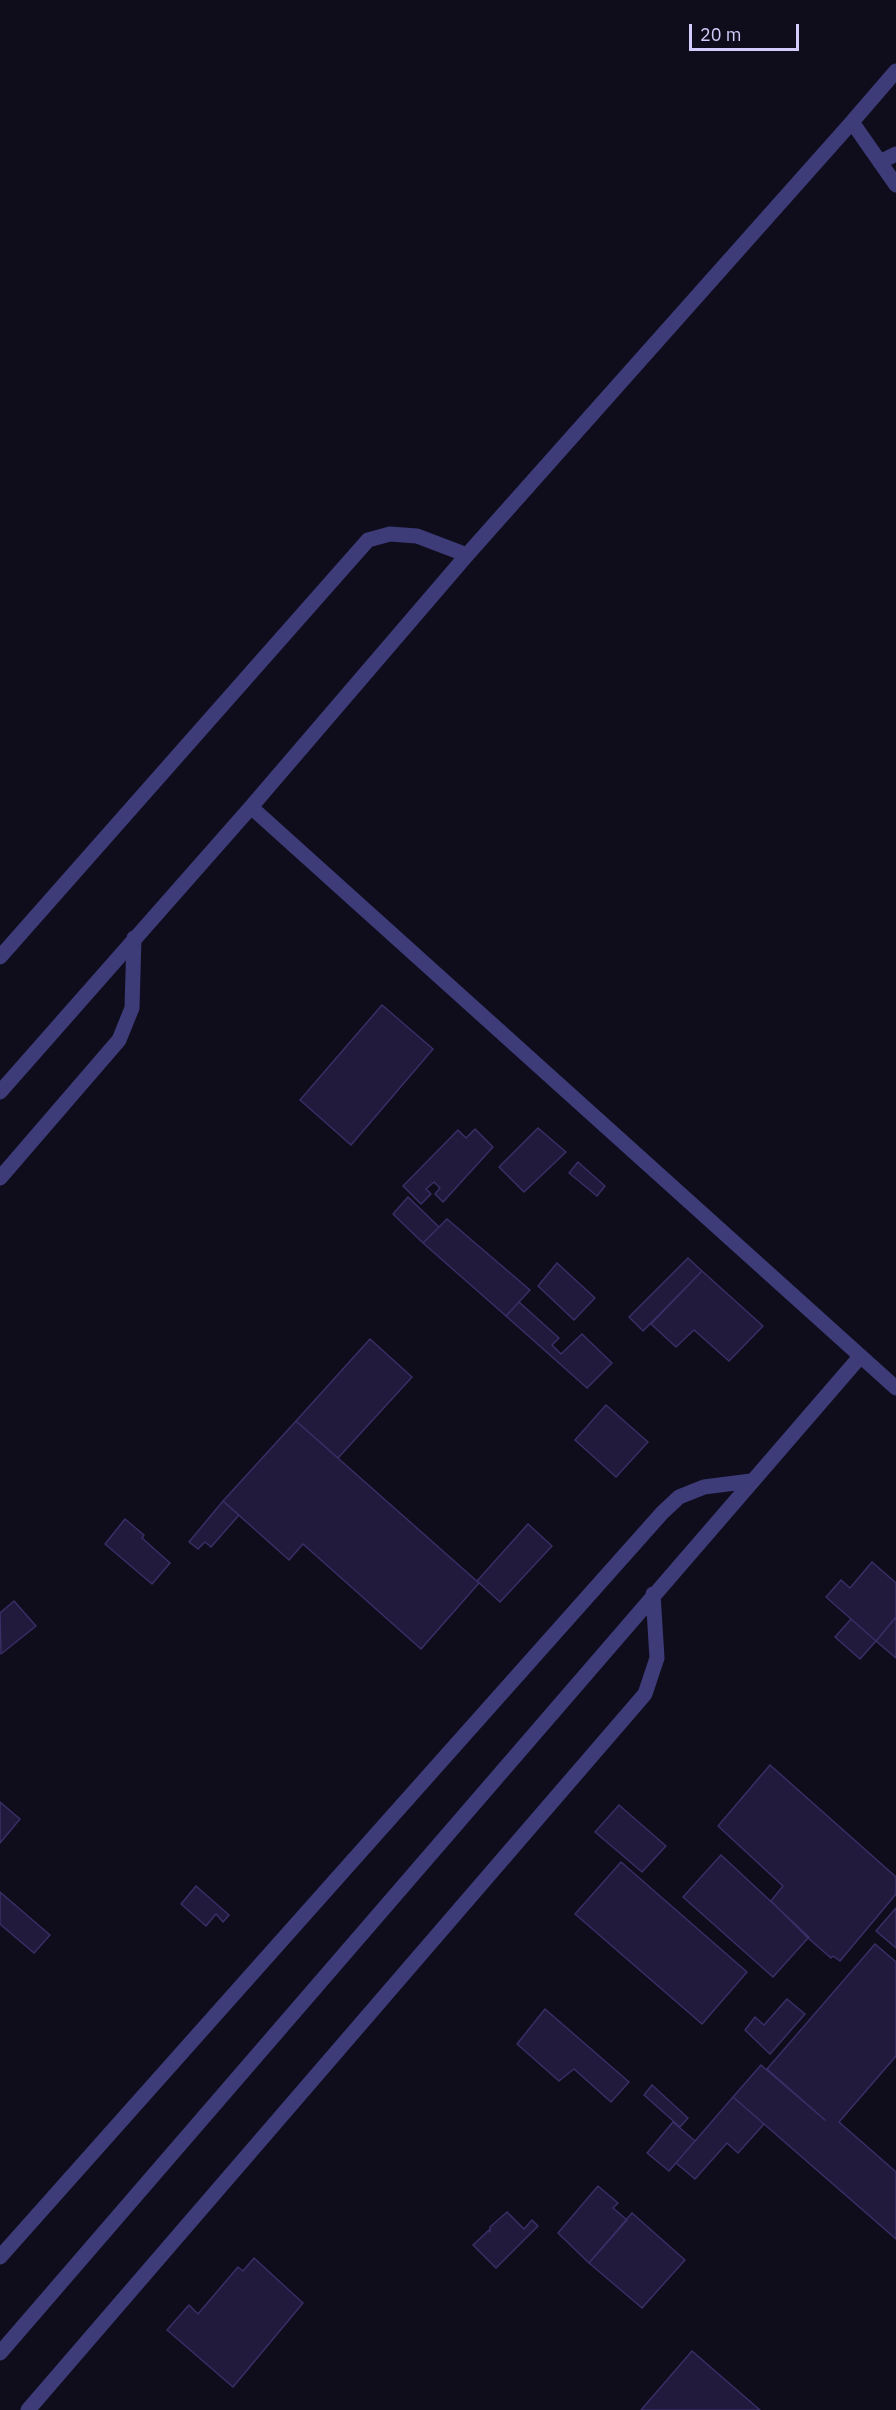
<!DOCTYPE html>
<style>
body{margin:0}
#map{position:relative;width:896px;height:2410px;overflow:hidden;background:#0f0d1c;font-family:"IBM Plex Sans",sans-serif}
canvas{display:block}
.scale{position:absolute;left:689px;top:24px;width:110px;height:27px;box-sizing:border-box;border:3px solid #d1ccfb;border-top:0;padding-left:8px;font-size:18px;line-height:21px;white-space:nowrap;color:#d1ccfb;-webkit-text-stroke:4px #0f0d1c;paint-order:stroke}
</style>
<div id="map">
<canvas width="896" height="2410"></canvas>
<div class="scale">20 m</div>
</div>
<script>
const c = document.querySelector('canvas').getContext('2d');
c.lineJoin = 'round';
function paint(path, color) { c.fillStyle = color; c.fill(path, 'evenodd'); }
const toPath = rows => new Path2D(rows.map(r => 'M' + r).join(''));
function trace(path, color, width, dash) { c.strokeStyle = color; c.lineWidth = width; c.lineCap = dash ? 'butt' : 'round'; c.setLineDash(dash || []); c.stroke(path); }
const building = toPath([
 [382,1005,433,1049,351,1145,300,1100,382,1005],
 [538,1128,566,1152,524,1192,499,1167,538,1128],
 [475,1129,493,1147,443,1202,435,1194,440,1188,434,1182,426,1189,431,1194,421,1204,403,1186,458,1130,466,1138,475,1129],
 [578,1162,605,1186,597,1196,569,1173,578,1162],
 [408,1197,439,1227,423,1243,393,1214,408,1197],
 [447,1219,530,1290,506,1316,423,1243,447,1219],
 [688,1258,702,1271,643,1331,629,1317,688,1258],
 [557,1263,595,1298,574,1320,538,1286,557,1263],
 [702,1271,763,1326,729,1361,694,1330,676,1347,651,1324,702,1271],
 [519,1302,559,1338,552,1345,561,1354,582,1334,612,1363,587,1388,506,1316,519,1302],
 [370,1339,412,1377,338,1458,296,1421,370,1339],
 [606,1405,648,1442,616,1477,575,1440,606,1405],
 [296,1421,479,1583,421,1649,303,1544,289,1560,223,1501,296,1421],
 [223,1501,239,1515,211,1547,205,1542,198,1549,189,1542,223,1501],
 [125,1519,144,1535,142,1538,170,1563,152,1584,105,1544,125,1519],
 [528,1524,552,1546,500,1602,477,1581,528,1524],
 [872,1562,896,1583,896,1617,876,1641,826,1597,841,1580,850,1588,872,1562],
 [14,1601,36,1626,1,1654,0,1613,14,1601],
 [896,1617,896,1658,876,1641,896,1617],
 [851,1619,876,1641,860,1659,835,1637,851,1619],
 [770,1765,896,1877,896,1894,840,1961,833,1956,831,1958,808,1938,771,1901,783,1886,718,1826,770,1765],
 [0,1802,20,1819,0,1843,0,1802],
 [619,1805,666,1846,642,1872,595,1832,619,1805],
 [721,1855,809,1937,773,1977,683,1897,721,1855],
 [621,1862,747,1972,702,2024,575,1914,621,1862],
 [196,1886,229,1915,223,1922,216,1914,206,1926,181,1904,196,1886],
 [0,1892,50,1935,34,1953,0,1924,0,1892],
 [896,1908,896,1948,876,1931,896,1908],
 [875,1944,896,1962,896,2056,839,2122,896,2172,896,2239,733,2097,761,2065,825,2120,767,2069,875,1944],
 [787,1999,805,2014,770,2054,745,2030,755,2017,764,2025,787,1999],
 [545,2009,629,2082,611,2102,574,2069,559,2081,517,2044,545,2009],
 [652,2085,688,2118,680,2127,644,2095,652,2085],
 [733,2097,764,2124,738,2153,727,2143,695,2179,676,2163,733,2097],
 [673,2122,695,2141,669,2171,647,2153,673,2122],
 [598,2186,618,2203,613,2208,627,2220,589,2263,558,2233,598,2186],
 [507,2212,524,2229,532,2220,538,2226,496,2268,473,2245,489,2230,490,2232,490,2227,507,2212],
 [632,2213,685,2260,642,2308,589,2263,632,2213],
 [254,2258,303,2303,233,2387,167,2330,189,2305,198,2314,238,2267,243,2271,254,2258],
 [692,2351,760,2410,641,2410,692,2351]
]);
const service = toPath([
 [880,162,896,154],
 [0,957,368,540,390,534,417,536,467,555],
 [0,1178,119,1040,132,1008,134,938]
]);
const minor = toPath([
 [896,71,852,122,896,185],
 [251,807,896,1388],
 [0,1092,251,807,467,555,852,122],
 [0,2257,662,1513,679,1497,704,1487,751,1481],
 [0,2353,859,1358],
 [28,2410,645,1694,657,1658,653,1594]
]);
paint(building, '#211a3c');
trace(building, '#392e66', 1.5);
trace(service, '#3d3b78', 15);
trace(minor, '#3d3b78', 15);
</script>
